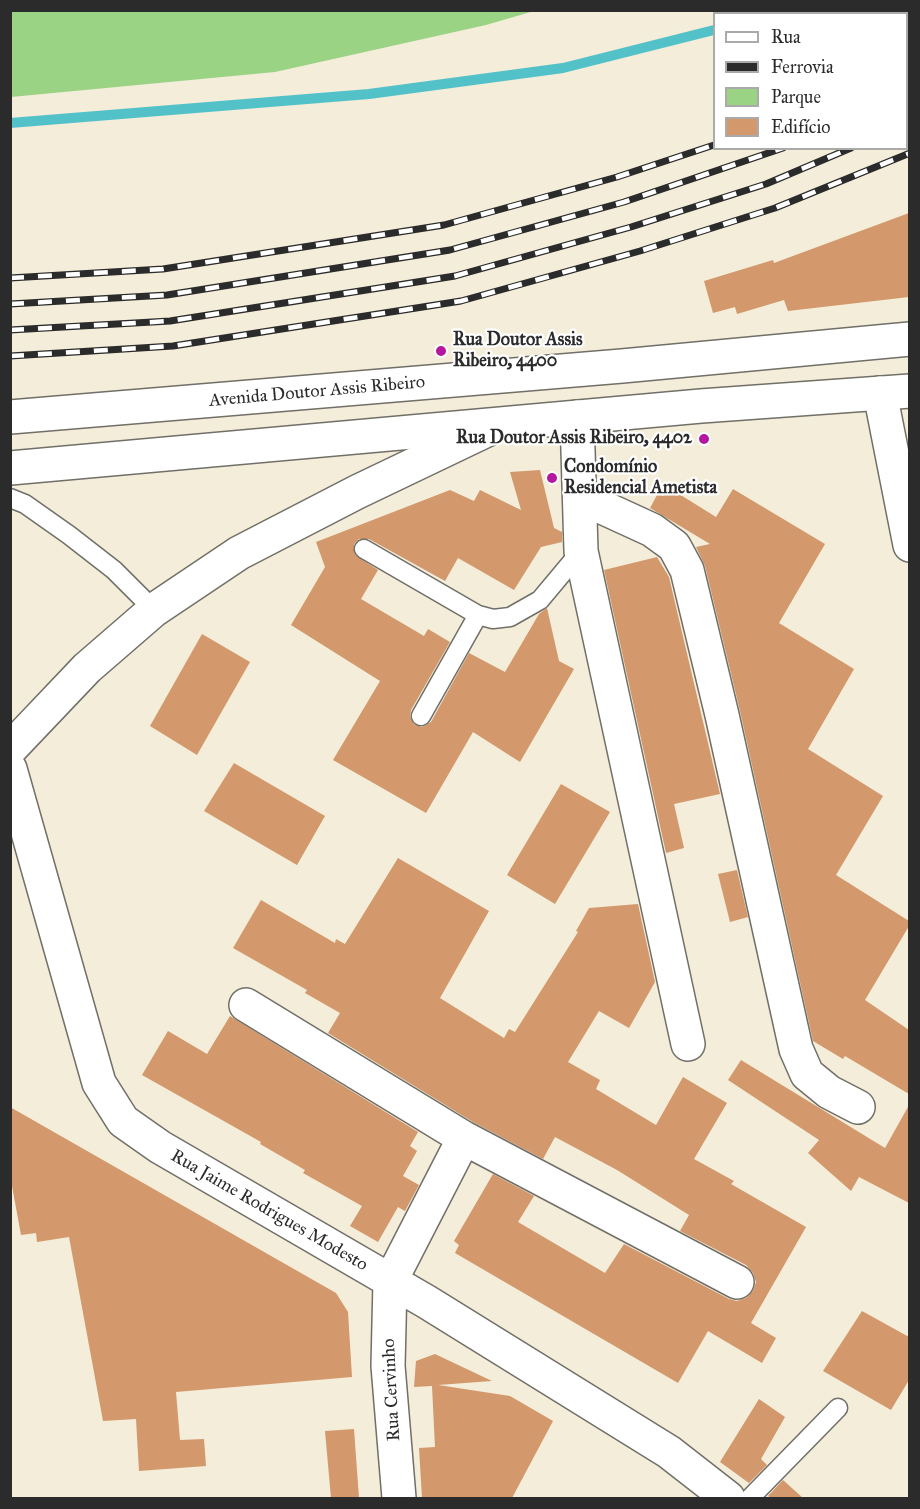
<!DOCTYPE html>
<meta charset="utf-8">
<style>
body{margin:0}
#map{position:relative;width:920px;height:1509px;overflow:hidden;background:#f3edd9;font-family:"IM FELL Great Primer",serif}
canvas{display:block}
.frame{position:absolute;inset:0;border:12px solid #2b2b2b;pointer-events:none}
.legend{position:absolute;left:713px;top:12px;width:195px;height:138px;box-sizing:border-box;background:#fff;border:2px solid #aaa;margin:0;padding:8px 10px;list-style:none;font-size:18px;color:#2b2b2b}
.legend li{display:flex;align-items:center;gap:12px;height:30px}
.legend b{width:30px;border:2px solid #aaa}
</style>
<div id="map">
<canvas width="920" height="1509"></canvas>
<div class="frame"></div>
<ul class="legend">
<li><b style="height:8px;background:#fff"></b>Rua</li>
<li><b style="height:8px;background:#2b2b2b"></b>Ferrovia</li>
<li><b style="height:16px;background:#9bd385"></b>Parque</li>
<li><b style="height:16px;background:#d3986b"></b>Edifício</li>
</ul>
</div>
<script>
const c = document.querySelector('canvas').getContext('2d');
c.lineJoin = 'round';
function paint(path, color) { c.fillStyle = color; c.fill(path, 'evenodd'); }
const toPath = rows => new Path2D(rows.map(r => 'M' + r).join(''));
function trace(path, color, width, dash) { c.strokeStyle = color; c.lineWidth = width; c.lineCap = dash ? 'butt' : 'round'; c.setLineDash(dash || []); c.stroke(path); }
function label(font, color, halo, rows, align = 'center') {
  c.font = font + ' "IM FELL Great Primer",serif'; c.lineWidth = 4.5; c.setLineDash([]); c.textBaseline = 'middle'; c.strokeStyle = halo; c.fillStyle = color; for (const [text, x, y, turn = 0] of rows) {
    c.save(); c.translate(x, y); c.rotate((+turn || 0) * Math.PI / 180); c.textAlign = isNaN(turn) ? turn : align; if (halo) c.strokeText(text, 0, 0); c.fillText(text, 0, 0); c.restore();
  }
}
const green = toPath([
 [11,10,534,10,534,11,486,25,275,72,11,97]
]);
const stream = toPath([
 [765,14,774,10],
 [10,123,369,94,563,68,714,30]
]);
const building = toPath([
 [909,213,909,297,788,311,784,300,737,314,735,307,713,313,704,281,773,260,774,263],
 [540,470,554,528,562,532,562,542,541,547,514,590,458,558,445,581,369,539,359,539,354,544,355,555,378,570,361,599,424,636,428,629,450,642,411,710,410,717,415,725,422,727,431,722,469,653,505,672,539,614,547,608,559,661,574,669,520,762,473,732,426,813,333,760,380,681,291,625,325,567,316,542,450,490,474,501,480,490,521,510,510,472],
 [663,484,716,517,733,489,825,544,779,623,854,669,808,749,883,796,836,875,909,921,909,926,865,1000,909,1030,909,1094,845,1056,843,1059,813,1041,740,711,705,566,696,547,710,544,650,508],
 [657,557,669,577,720,794,674,804,684,848,666,853,604,570],
 [202,634,250,662,197,755,150,726],
 [234,763,325,816,297,865,204,811],
 [561,784,610,812,555,904,507,875],
 [398,858,489,911,440,998,504,1038,509,1029,515,1032,578,932,576,931,589,908,638,904,655,982,629,1028,599,1011,568,1062,600,1080,596,1089,656,1125,683,1077,727,1103,694,1159,734,1181,731,1184,806,1227,751,1323,776,1338,762,1363,708,1331,678,1383,455,1253,459,1245,454,1241,493,1174,534,1196,518,1222,605,1273,624,1244,729,1299,737,1301,746,1298,753,1291,756,1282,753,1273,746,1265,680,1231,689,1215,617,1170,555,1137,543,1159,473,1122,328,1033,340,1013,305,993,307,990,233,948,261,900,335,943,336,939,345,944],
 [737,870,748,917,730,922,718,874],
 [230,1016,418,1132,410,1146,417,1151,403,1176,419,1185,405,1211,398,1207,378,1242,350,1226,362,1206,303,1173,305,1170,260,1144,261,1142,142,1075,168,1031,207,1054],
 [741,1060,885,1148,909,1105,909,1203,859,1177,851,1191,808,1153,819,1140,728,1080],
 [10,1107,336,1293,348,1312,352,1377,176,1392,180,1440,204,1439,206,1466,139,1471,136,1419,103,1421,69,1237,37,1242,36,1233,21,1235,10,1175],
 [862,1311,909,1337,909,1380,891,1410,823,1371],
 [435,1354,492,1381,438,1385,510,1396,553,1421,512,1498,422,1498,419,1448,435,1447,432,1386,414,1387,416,1361],
 [759,1399,785,1417,761,1459,767,1465,749,1483,720,1462],
 [354,1429,359,1498,331,1498,325,1431],
 [783,1480,803,1498,771,1498,768,1496]
]);
const service = toPath([
 [10,498,25,504,69,535,114,570,154,610],
 [364,549,478,615,493,619,510,617,540,600,581,551],
 [421,716,478,615],
 [750,1498,838,1408]
]);
const minor = toPath([
 [880,393,910,545],
 [577,417,581,551,688,1044],
 [580,497,652,530,674,546,687,570,722,715,796,1049,807,1074,829,1092,858,1107],
 [10,769,99,1083,123,1121,160,1147,427,1302,669,1452,728,1498],
 [246,1005,464,1138],
 [399,1498,388,1366,390,1282,464,1138,737,1282]
]);
const tertiary = toPath([
 [10,749,87,668,154,610,239,553,357,492,497,425]
]);
const primary = toPath([
 [10,417,622,366,910,339],
 [10,468,701,406,910,391]
]);
const rail = toPath([
 [906,68,910,67],
 [906,97,910,96],
 [906,126,910,125],
 [10,278,163,269,444,225,617,177,714,145],
 [10,304,167,295,450,250,624,202,783,148],
 [10,330,170,321,455,276,631,227,766,184,851,148],
 [10,356,173,346,461,301,640,251,775,208,910,153]
]);
const markers = [
 [441,351,6,"#b5179e"],
 [704,439,6,"#b5179e"],
 [552,478,6,"#b5179e"]
];
const poiNames = [
 ["Rua Doutor Assis",453,341],
 ["Ribeiro, 4400",453,362],
 ["Rua Doutor Assis Ribeiro, 4402",692,439,"right"],
 ["Condomínio",564,468],
 ["Residencial Ametista",564,489]
];
const streetNames = [
 ["Avenida Doutor Assis Ribeiro",317,392,-5],
 ["Rua Jaime Rodrigues Modesto",269,1211,30],
 ["Rua Cervinho",392,1390,-93]
];
paint(green, '#9bd385');
trace(stream, '#53c1c8', 10);
paint(building, '#d3986b');
trace(service, '#716f68', 21);
trace(minor, '#716f68', 36);
trace(tertiary, '#716f68', 36);
trace(primary, '#716f68', 36);
trace(service, '#fff', 18);
trace(minor, '#fff', 33);
trace(tertiary, '#fff', 33);
trace(primary, '#fff', 33);
trace(rail, '#2b2b2b', 7);
trace(rail, '#fff', 4.5, [14]);
for (const [x, y, r, color] of markers) { const dot = new Path2D(); dot.arc(x, y, r, 0, 2 * Math.PI); c.fillStyle = color; c.fill(dot); trace(dot, '#fff', 2); }
label('bold 18px', '#2b2b2b', '#fff', poiNames, 'left');
label('18px', '#2b2b2b', '#fff', streetNames);
</script>
